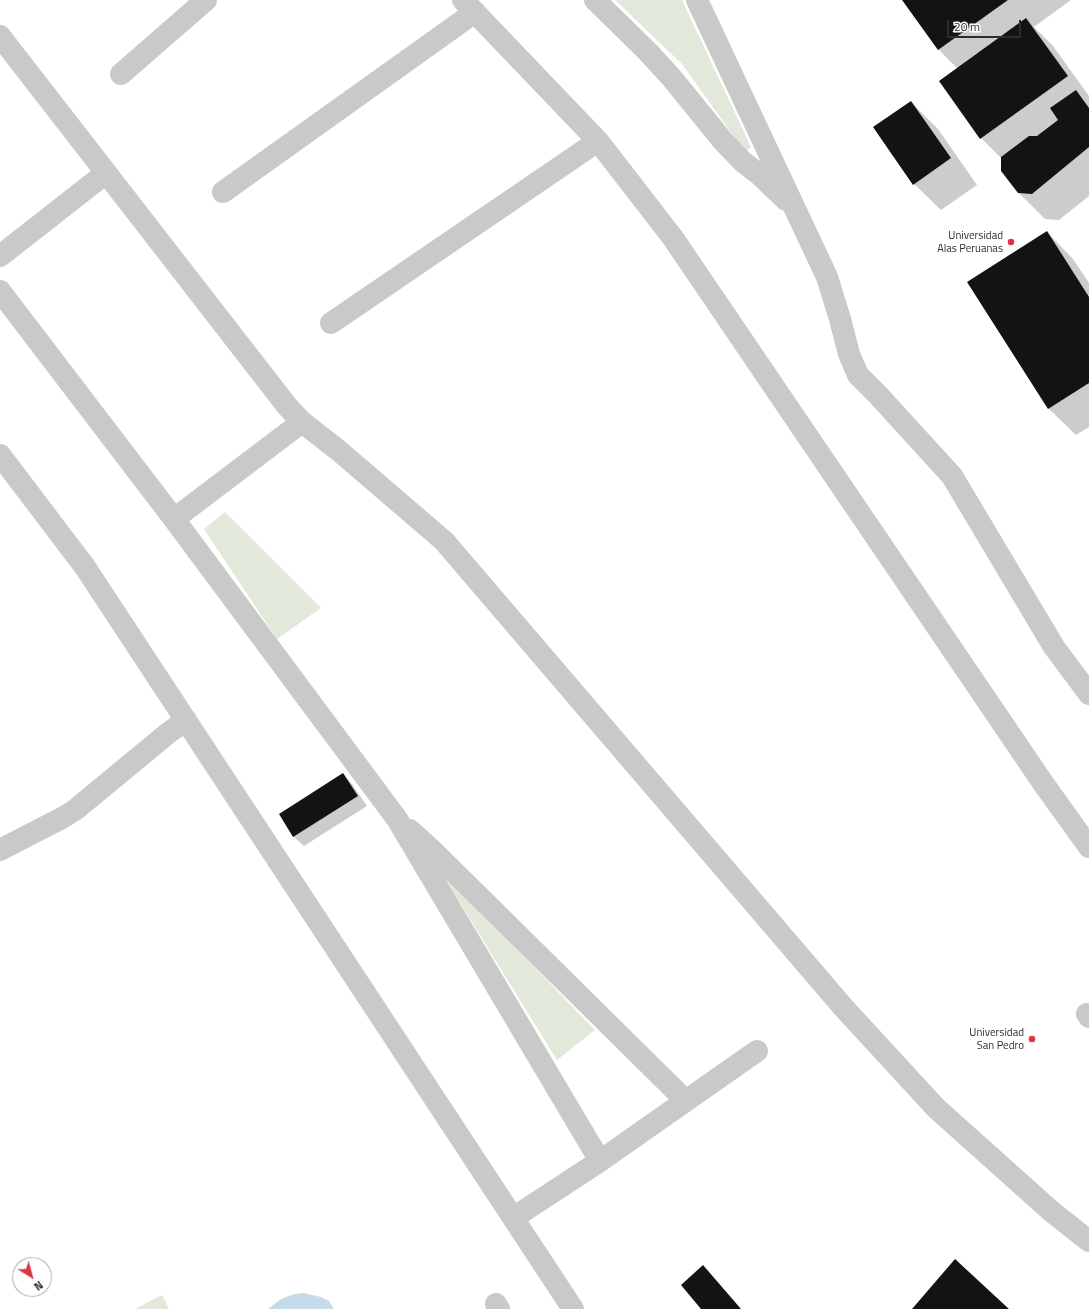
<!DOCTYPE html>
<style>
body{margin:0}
#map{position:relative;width:1089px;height:1309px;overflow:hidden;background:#fff;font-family:"Titillium Web",sans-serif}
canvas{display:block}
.north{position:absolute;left:12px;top:1257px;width:40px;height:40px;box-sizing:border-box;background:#fff;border:1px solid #ababab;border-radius:50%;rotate:143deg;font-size:11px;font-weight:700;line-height:16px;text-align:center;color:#2c2c2c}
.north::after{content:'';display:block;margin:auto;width:14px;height:18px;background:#dd3441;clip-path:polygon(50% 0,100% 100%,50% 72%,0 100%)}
.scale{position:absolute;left:947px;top:20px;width:74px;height:18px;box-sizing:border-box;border:2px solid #2c2c2c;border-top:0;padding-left:5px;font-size:12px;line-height:14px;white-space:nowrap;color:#2c2c2c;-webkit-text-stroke:3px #fff;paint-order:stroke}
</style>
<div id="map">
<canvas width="1089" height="1309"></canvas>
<div class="north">N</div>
<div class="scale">20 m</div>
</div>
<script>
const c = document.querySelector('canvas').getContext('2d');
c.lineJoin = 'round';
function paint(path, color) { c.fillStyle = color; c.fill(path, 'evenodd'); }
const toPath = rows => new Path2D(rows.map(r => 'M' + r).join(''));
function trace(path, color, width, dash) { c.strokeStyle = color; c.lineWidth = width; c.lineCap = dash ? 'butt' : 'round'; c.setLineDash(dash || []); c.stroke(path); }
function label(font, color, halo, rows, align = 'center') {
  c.font = font + ' "Titillium Web",sans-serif'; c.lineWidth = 4; c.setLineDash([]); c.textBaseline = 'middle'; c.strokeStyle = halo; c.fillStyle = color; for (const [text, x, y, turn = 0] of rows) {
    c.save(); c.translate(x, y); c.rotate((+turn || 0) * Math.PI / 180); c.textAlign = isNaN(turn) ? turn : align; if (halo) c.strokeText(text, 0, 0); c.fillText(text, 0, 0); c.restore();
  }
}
const green = toPath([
 [615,0,682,0,751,147,745,152,682,64],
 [225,512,321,608,277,639,204,529],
 [439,869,595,1030,557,1060],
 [162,1295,169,1309,135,1309]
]);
const water = toPath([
 [304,1293,321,1297,329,1301,334,1309,268,1309,281,1299,294,1294]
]);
const shadow = toPath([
 [903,0,1071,0,1034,27,1053,46,1089,96,1089,196,1059,220,1045,219,1018,192,1002,159,981,138,940,81,958,69,939,50],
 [911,102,938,129,977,185,941,210,914,184],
 [1047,232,1073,259,1089,283,1089,427,1076,435,1049,409,968,282],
 [343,774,352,784,367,806,304,846,294,837,280,814]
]);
const building = toPath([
 [902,0,1008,0,938,50],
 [1026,18,1068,76,980,139,939,81],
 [1076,90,1089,108,1089,147,1032,194,1018,193,1001,171,1001,157,1029,136,1037,136,1058,120,1050,108],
 [911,101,951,158,913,185,873,127],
 [1047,231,1089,297,1089,383,1048,409,967,282],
 [343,773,358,796,293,837,279,814],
 [955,1259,1009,1309,912,1309],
 [703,1265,741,1309,701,1309,681,1285]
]);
const minor = toPath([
 [463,0,598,141,673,238,1043,783,1089,847],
 [595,0,648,52,671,77,723,141,742,161,760,175,786,200],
 [697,0,827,277,840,319,849,354,858,375,878,395,952,476,1054,647,1089,694],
 [0,36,287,406,302,422,338,450,444,541,843,1007,936,1108,1051,1211,1089,1241],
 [121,74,206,0],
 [223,192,475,12],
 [0,256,106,173],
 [0,291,174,519,397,819,600,1161],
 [331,323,598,141],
 [0,455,85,567,573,1309],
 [174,519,302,422],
 [410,830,433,851,685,1100],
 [0,850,62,818,75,810,167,734,186,720],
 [1087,1014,1089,1017],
 [513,1218,600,1161,757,1051],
 [496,1304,499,1309]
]);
const markers = [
 [1011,242,4,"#dd3441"],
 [1032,1039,4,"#dd3441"]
];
const poiNames = [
 ["Universidad",1003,236],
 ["Alas Peruanas",1003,249],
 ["Universidad",1024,1033],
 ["San Pedro",1024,1046]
];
paint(green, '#e2e9da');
paint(water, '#c6dbe9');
paint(shadow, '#0003');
paint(building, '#131313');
trace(minor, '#c9c9c9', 22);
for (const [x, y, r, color] of markers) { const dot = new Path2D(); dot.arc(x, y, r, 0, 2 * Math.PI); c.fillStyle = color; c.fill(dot); trace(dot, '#fff', 1.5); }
label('11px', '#2c2c2c', '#fff', poiNames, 'right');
</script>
